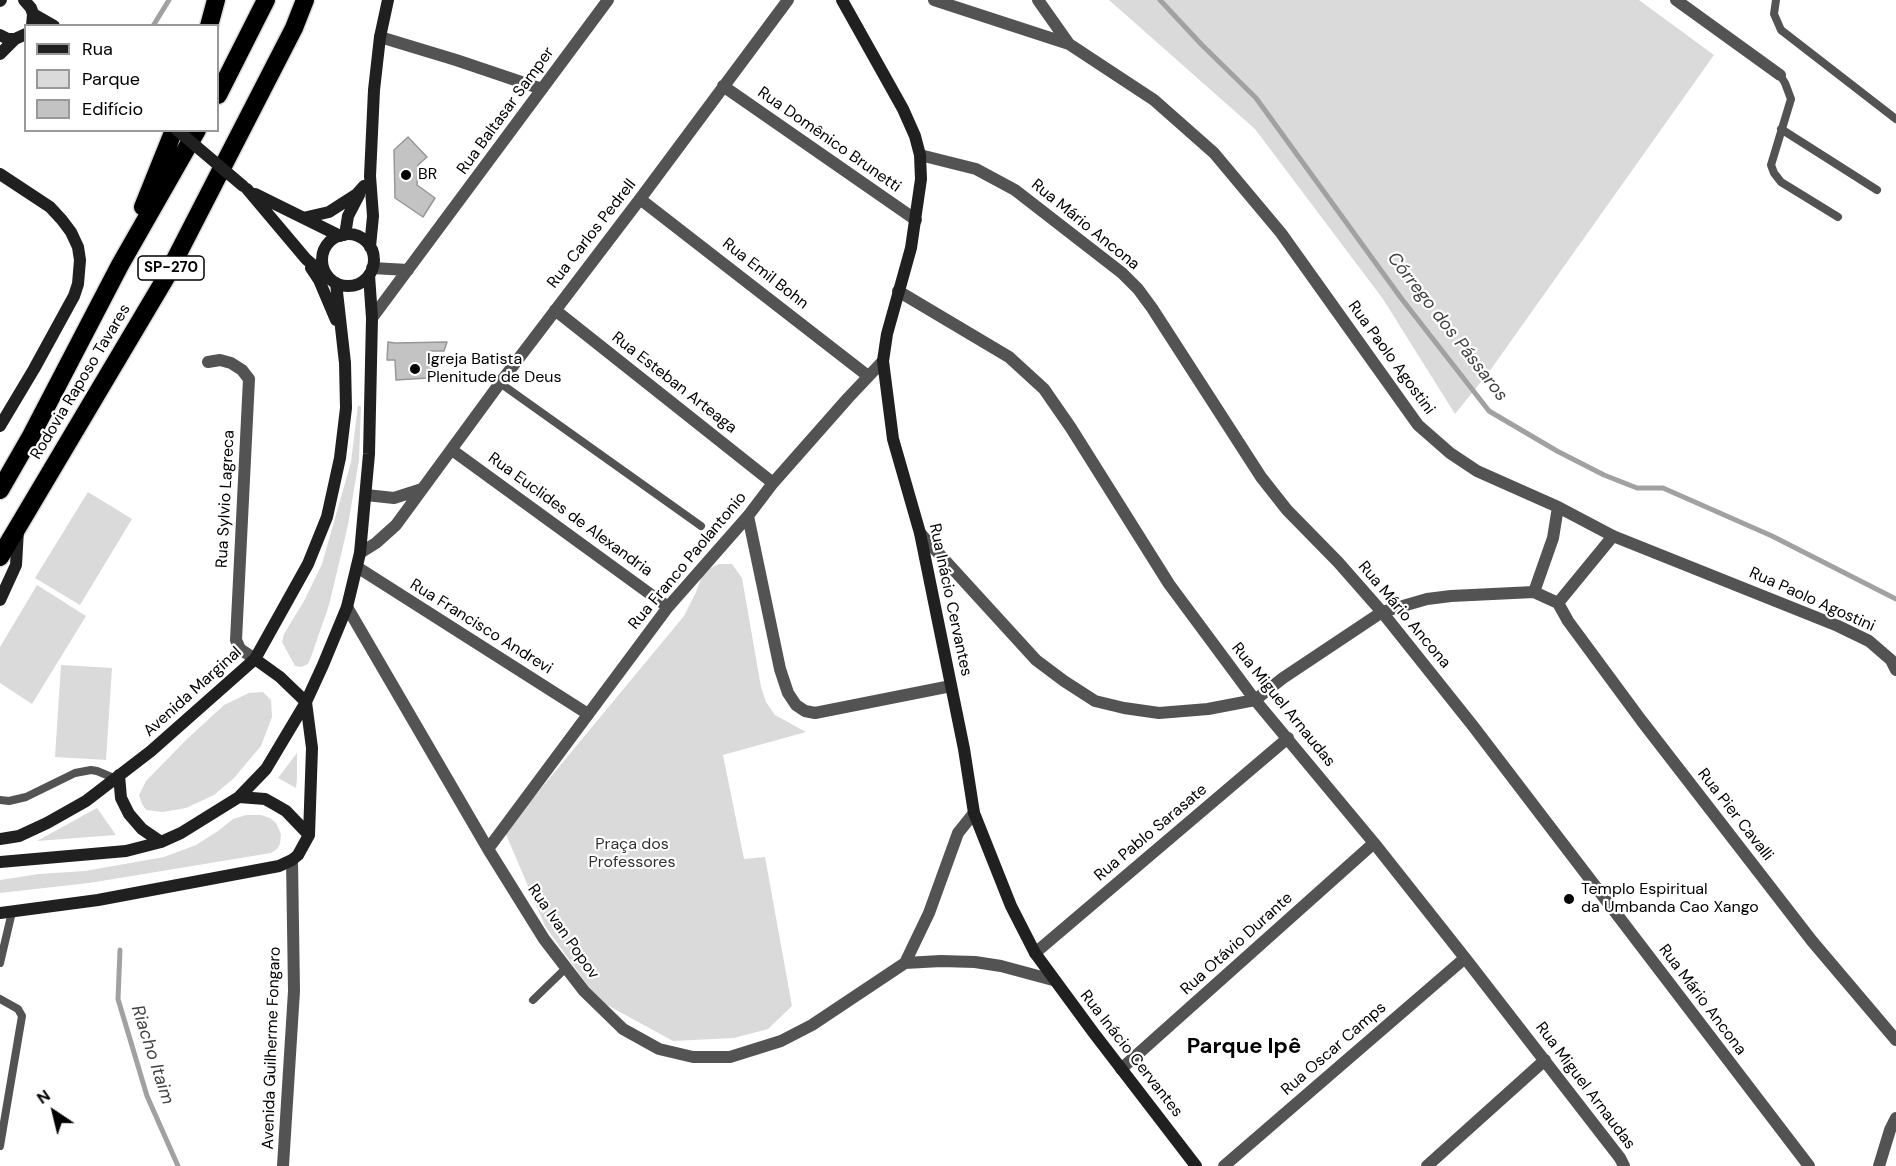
<!DOCTYPE html>
<meta charset="utf-8">
<style>
body{margin:0}
#map{position:relative;width:1896px;height:1166px;overflow:hidden;background:#fff;font-family:"DM Sans",sans-serif}
canvas{display:block}
.legend{position:absolute;left:24px;top:24px;width:195px;height:108px;box-sizing:border-box;background:#fff;border:2px solid #999;margin:0;padding:8px 10px;list-style:none;font-size:18px;color:#000}
.legend li{display:flex;align-items:center;gap:12px;height:30px}
.legend b{width:30px;border:2px solid #999}
.north{position:absolute;left:24px;top:1082px;width:60px;height:60px;-webkit-text-stroke:4px #fff;paint-order:stroke;rotate:325deg;font-size:16px;font-weight:700;line-height:24px;text-align:center;color:#000}
.north::after{content:'';display:block;margin:auto;width:21px;height:27px;background:#000;clip-path:polygon(50% 0,100% 100%,50% 72%,0 100%)}
</style>
<div id="map">
<canvas width="1896" height="1166"></canvas>
<ul class="legend">
<li><b style="height:8px;background:#202020"></b>Rua</li>
<li><b style="height:16px;background:#dadada"></b>Parque</li>
<li><b style="height:16px;background:#c3c3c3"></b>Edifício</li>
</ul>
<div class="north">N</div>
</div>
<script>
const c = document.querySelector('canvas').getContext('2d');
c.lineJoin = 'round';
function paint(path, color) { c.fillStyle = color; c.fill(path, 'evenodd'); }
const toPath = rows => new Path2D(rows.map(r => 'M' + r).join(''));
function trace(path, color, width, dash) { c.strokeStyle = color; c.lineWidth = width; c.lineCap = dash ? 'butt' : 'round'; c.setLineDash(dash || []); c.stroke(path); }
function label(font, color, halo, rows, align = 'center') {
  c.font = font + ' "DM Sans",sans-serif'; c.lineWidth = 4.5; c.setLineDash([]); c.textBaseline = 'middle'; c.strokeStyle = halo; c.fillStyle = color; for (const [text, x, y, turn = 0] of rows) {
    c.save(); c.translate(x, y); c.rotate((+turn || 0) * Math.PI / 180); c.textAlign = isNaN(turn) ? turn : align; if (halo) c.strokeText(text, 0, 0); c.fillText(text, 0, 0); c.restore();
  }
}
const green = toPath([
 [1109,0,1639,0,1714,55,1489,372,1455,414,1383,299,1255,129],
 [358,405,361,407,359,460,348,525,340,559,329,605,311,657,308,664,301,667,295,666,282,642,284,634,304,601,322,564,351,462],
 [88,492,132,519,80,605,35,578],
 [719,564,732,564,742,578,761,687,766,702,775,715,806,732,723,755,744,859,765,857,792,1006,768,1029,734,1038,673,1041,598,1000,545,926,505,832,684,616,696,592,704,571],
 [37,585,86,616,32,704,0,683,0,647],
 [61,665,112,668,106,760,55,757],
 [263,692,271,700,272,717,261,746,234,778,214,795,186,808,163,812,146,810,142,804,139,795,146,781,186,740,224,705,249,693],
 [297,753,297,779,296,788,278,778],
 [97,808,116,835,37,841],
 [246,815,261,815,270,818,276,823,281,834,280,844,277,849,271,853,89,883,0,893,0,880,39,874,85,871,164,857,196,845,218,831,233,819]
]);
const stream = toPath([
 [1160,0,1201,44,1256,98,1401,298,1489,411,1557,451,1604,475,1637,488,1663,488,1772,536,1896,599],
 [153,26,169,0],
 [120,950,118,999,147,1096,178,1166]
]);
const building = toPath([
 [408,137,427,157,418,165,417,185,435,198,423,217,395,198,394,150,408,137],
 [388,342,395,343,447,342,444,351,429,351,430,357,441,359,428,378,396,380,395,360,387,360,388,342]
]);
const service = toPath([
 [1776,0,1774,14,1781,30,1896,119],
 [1780,75,1785,83,1791,99,1771,165,1774,173,1781,182,1838,217],
 [1781,129,1877,190],
 [500,383,701,526],
 [0,800,9,801,26,797,75,773,91,770,97,771,114,778],
 [0,963,12,912],
 [0,999,18,1009,22,1016,0,1146],
 [533,1000,566,968]
]);
const minor = toPath([
 [934,0,1069,44],
 [1038,0,1069,44,1154,100,1214,153,1281,233,1418,425,1450,453,1477,471,1558,507,1613,536,1838,626,1869,641,1891,660,1896,670],
 [1676,0,1780,75],
 [380,37,456,60,542,89],
 [723,86,916,220],
 [920,155,976,169,1015,190,1122,273,1138,289,1152,308,1261,477,1287,510,1338,562,1382,612,1473,726,1809,1166],
 [640,199,868,376],
 [372,268,408,270],
 [898,291,1009,357,1044,389,1071,428,1169,584,1255,700,1374,843,1465,958,1620,1158,1624,1166],
 [555,310,773,483],
 [372,318,608,0],
 [208,362,220,360,231,363,242,370,249,379,236,640,240,649,255,659],
 [452,450,668,607],
 [366,495,394,498,422,489],
 [748,516,780,669,788,693,796,705,805,711,815,713,951,686],
 [920,533,1036,660,1064,681,1095,701,1124,708,1159,713,1208,709,1255,700,1283,678,1382,612,1427,599,1451,596,1534,592,1558,603],
 [360,553,376,543,396,525,500,383,640,199,788,0],
 [357,567,588,714],
 [1534,592,1553,538,1558,507],
 [1558,603,1568,621,1641,720,1812,941,1896,1040],
 [1558,603,1613,536],
 [347,607,488,849,544,939,584,991,623,1029,659,1049,693,1057,730,1057,781,1041,812,1025,905,963,941,961,975,962,1001,966,1053,980],
 [488,849,668,607,748,516,773,483,848,398,883,361],
 [1035,953,1288,738],
 [905,963,929,913,958,833,974,813],
 [1121,1069,1374,843],
 [283,1166,294,991,292,860],
 [1224,1166,1465,958],
 [1427,1166,1545,1060],
 [1879,1166,1890,1130,1896,1118]
]);
const secondary = toPath([
 [24,0,31,8,33,14,32,26],
 [842,0,903,109,915,136,920,155,921,179,911,248,887,334,883,361,893,439,920,533,964,749,974,813,1011,906,1035,953,1093,1032,1196,1166],
 [0,1,1,0],
 [33,14,54,26],
 [0,35,8,39,15,39,26,34],
 [0,54,15,39],
 [0,174,50,207,62,220,71,232,78,247,80,260,78,284,74,296,34,369,0,426],
 [247,189,306,259,327,277],
 [255,194,340,236],
 [303,218,329,212,357,194,364,186],
 '322 260a26 26 0 1 1 52 0a26 26 0 1 1-52 0Z',
 [345,235,348,216,359,195],
 [370,247,373,216,370,176,374,90,380,37,388,0],
 [311,268,319,280,336,320],
 [0,600,16,565,18,530],
 [255,659,280,677,306,702],
 [119,775,121,798,129,814,142,829,161,842],
 [239,797,265,799,274,804,286,811,309,835],
 [0,839,19,836,47,823,86,801,151,751,255,659,308,564,327,517,340,458,346,408,345,363,336,283],
 [0,862,126,851,161,842,181,833,239,797,266,769,306,702,323,665,347,607,360,553,369,454,372,318,369,275],
 [0,913,98,900,279,866,292,860,298,855,309,835,312,748,306,702]
]);
const motorway = toPath([
 [209,26,216,0],
 [218,95,266,0],
 [143,207,174,130],
 [0,490,31,436,120,265,197,130],
 [0,557,165,279,294,28,305,0]
]);
const secondaryBridge = toPath([
 [177,130,243,186]
]);
const markers = [
 [406,175,6,"#000"],
 [415,369,6,"#000"],
 [1569,899,6,"#000"]
];
const shields = [
 [171,268,66]
];
const shieldNames = [
 ["SP-270",171,268]
];
const streetNames = [
 ["Rua Baltasar Samper",506,111,-54],
 ["Rua Domênico Brunetti",829,140,35],
 ["Rua Mário Ancona",1085,225,39],
 ["Rua Carlos Pedrell",592,234,-52],
 ["Rua Emil Bohn",765,274,38],
 ["Rua Paolo Agostini",1391,358,54],
 ["Rodovia Raposo Tavares",81,382,-59],
 ["Rua Esteban Arteaga",674,383,38],
 ["Rua Sylvio Lagreca",226,499,-87],
 ["Rua Euclides de Alexandria",570,515,36],
 ["Rua Franco Paolantonio",688,561,-50],
 ["Rua Inácio Cervantes",950,600,78],
 ["Rua Paolo Agostini",1812,600,24],
 ["Rua Mário Ancona",1404,615,50],
 ["Rua Francisco Andrevi",481,627,32],
 ["Avenida Marginal",193,692,-42],
 ["Rua Miguel Arnaudas",1283,705,51],
 ["Rua Pier Cavalli",1735,815,52],
 ["Rua Pablo Sarasate",1151,833,-40],
 ["Rua Ivan Popov",563,932,55],
 ["Rua Otávio Durante",1237,944,-42],
 ["Rua Mário Ancona",1702,1000,53],
 ["Avenida Guilherme Fongaro",272,1048,-88],
 ["Rua Oscar Camps",1334,1049,-41],
 ["Rua Inácio Cervantes",1131,1054,52],
 ["Rua Miguel Arnaudas",1585,1086,53]
];
const poiNames = [
 ["BR",418,175],
 ["Igreja Batista",427,360],
 ["Plenitude de Deus",427,378],
 ["Templo Espiritual",1581,890],
 ["da Umbanda Cao Xango",1581,908]
];
const parkNames = [
 ["Praça dos",632,845],
 ["Professores",632,863]
];
const waterNames = [
 ["Córrego dos Pássaros",1447,327,52],
 ["Riacho Itaim",152,1055,72]
];
const districtNames = [
 ["Parque Ipê",1244,1047]
];
paint(green, '#dadada');
trace(stream, '#a1a1a1', 5);
paint(building, '#c3c3c3');
trace(building, '#979797', 1.5);
trace(motorway, '#dbdbdb', 21);
trace(service, '#535353', 8);
trace(minor, '#535353', 12);
trace(secondary, '#202020', 12);
trace(motorway, '#000', 18);
trace(secondaryBridge, '#202020', 12);
for (const [x, y, r, color] of markers) { const dot = new Path2D(); dot.arc(x, y, r, 0, 2 * Math.PI); c.fillStyle = color; c.fill(dot); trace(dot, '#fff', 2); }
for (const [x, y, w] of shields) { const box = new Path2D(); box.roundRect(x - w / 2, y - 12, w, 24, 4.5); c.fillStyle = '#fff'; c.fill(box); trace(box, '#000', 1.5); }
label('bold 15px', '#000', null, shieldNames);
label('16px', '#000', '#fff', streetNames);
label('16px', '#000', '#fff', poiNames, 'left');
label('16px', '#313131', '#fff', parkNames);
label('italic 18px', '#424242', '#fff', waterNames);
label('bold 22px', '#000', '#fff', districtNames);
</script>
